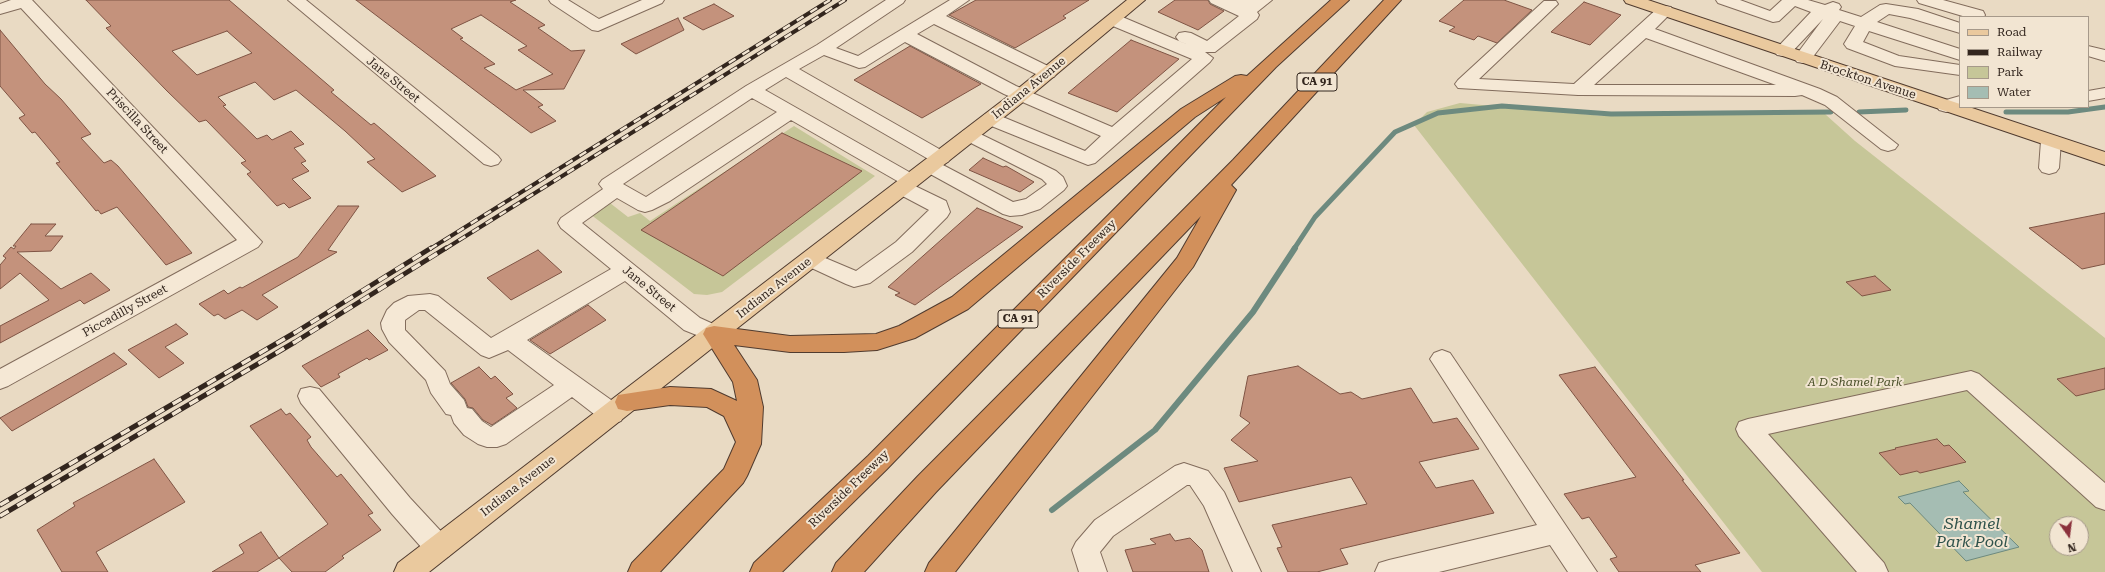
<!DOCTYPE html>
<style>
body{margin:0}
#map{position:relative;width:2105px;height:572px;overflow:hidden;background:#e9dac3;font-family:"Roboto Serif",serif}
canvas{display:block}
.legend{position:absolute;left:1959px;top:16px;width:130px;height:92px;box-sizing:border-box;background:#f2e5d2;border:1px solid #a6998a;margin:0;padding:5px 7px;list-style:none;font-size:12px;color:#33261e}
.legend li{display:flex;align-items:center;gap:8px;height:20px}
.legend b{width:20px;border:1px solid #a6998a}
.north{position:absolute;left:2049px;top:516px;width:40px;height:40px;box-sizing:border-box;background:#f2e5d2;border:1px solid #a6998a;border-radius:50%;rotate:166deg;font-size:11px;font-weight:700;line-height:16px;text-align:center;color:#33261e}
.north::after{content:'';display:block;margin:auto;width:14px;height:18px;background:#8b313c;clip-path:polygon(50% 0,100% 100%,50% 72%,0 100%)}
</style>
<div id="map">
<canvas width="2105" height="572"></canvas>
<ul class="legend">
<li><b style="height:5px;background:#eac99e"></b>Road</li>
<li><b style="height:5px;background:#33261e"></b>Railway</li>
<li><b style="height:11px;background:#c6c698"></b>Park</li>
<li><b style="height:11px;background:#a5bdb3"></b>Water</li>
</ul>
<div class="north">N</div>
</div>
<script>
const c = document.querySelector('canvas').getContext('2d');
c.lineJoin = 'round';
function paint(path, color) { c.fillStyle = color; c.fill(path, 'evenodd'); }
const toPath = rows => new Path2D(rows.map(r => 'M' + r).join(''));
function trace(path, color, width, dash) { c.strokeStyle = color; c.lineWidth = width; c.lineCap = dash ? 'butt' : 'round'; c.setLineDash(dash || []); c.stroke(path); }
function label(font, color, halo, rows, align = 'center') {
  c.font = font + ' "Roboto Serif",serif'; c.lineWidth = 4; c.setLineDash([]); c.textBaseline = 'middle'; c.strokeStyle = halo; c.fillStyle = color; for (const [text, x, y, turn = 0] of rows) {
    c.save(); c.translate(x, y); c.rotate((+turn || 0) * Math.PI / 180); c.textAlign = isNaN(turn) ? turn : align; if (halo) c.strokeText(text, 0, 0); c.fillText(text, 0, 0); c.restore();
  }
}
const green = toPath([
 [1460,103,1604,116,1709,113,1825,114,1855,141,2105,338,2105,572,1762,572,1414,125,1427,112],
 [2057,524,2081,524,2081,548,2057,548],
 [794,126,875,176,722,292,707,295,694,294,581,207,601,196,628,217,640,213,650,221]
]);
const water = toPath([
 [1959,481,1969,491,1963,492,2019,547,1966,561,1910,503,1905,504,1898,497,1959,481]
]);
const streamFar1 = toPath([
 [1859,112,1906,110],
 [2006,112,2068,112,2105,107],
 [1294,249,1315,217,1395,132,1438,113,1502,106,1611,114,1831,112]
]);
const stream = toPath([
 [1052,510,1155,430,1253,312,1295,248]
]);
const building = toPath([
 [86,0,229,0,334,90,331,92,371,125,374,123,436,176,402,192,367,162,375,159,345,131,296,90,274,100,255,82,218,97,226,105,223,106,257,139,267,135,272,140,291,131,304,144,294,148,306,161,301,163,309,171,292,179,311,198,289,208,284,203,277,206,247,174,251,172,241,163,246,161,206,120,199,122,167,91,106,28,111,26,86,0],
 [227,31,252,53,197,75,172,51,227,31],
 [356,0,516,0,510,2,545,25,538,28,571,51,585,50,564,89,523,90,543,105,538,107,556,121,531,133,356,0],
 [481,15,527,46,518,50,553,74,516,90,484,68,495,64,460,39,463,38,451,29,481,15],
 [976,0,1089,0,1063,16,1066,18,1015,48,949,15,976,0],
 [1175,0,1208,0,1210,4,1224,11,1198,30,1158,12,1175,0],
 [1464,0,1504,0,1532,10,1497,43,1478,36,1474,40,1449,31,1455,27,1439,21,1464,0],
 [1584,2,1621,15,1590,45,1551,32,1584,2],
 [714,4,734,16,703,30,683,18,714,4],
 [678,18,684,30,636,54,621,44,678,18],
 [0,30,45,84,61,99,91,134,81,138,104,163,111,160,118,166,192,253,166,265,117,207,101,214,98,210,96,211,56,163,60,162,35,132,32,133,19,118,25,115,0,86,0,30],
 [1131,40,1179,59,1117,112,1068,93,1131,40],
 [910,46,981,84,922,118,854,80,910,46],
 [782,133,862,171,723,276,641,230,782,133],
 [983,158,1003,167,1006,166,1034,182,1020,192,969,170,983,158],
 [338,206,359,206,328,250,337,252,262,295,278,307,257,320,242,310,225,319,218,314,214,316,199,304,224,290,228,294,240,287,242,288,298,257,338,206],
 [977,208,1023,227,915,305,895,295,900,293,888,287,977,208],
 [2105,213,2105,264,2082,269,2029,228,2105,213],
 [31,224,56,224,45,236,63,236,51,251,17,252,61,289,91,273,110,290,84,304,80,300,0,343,0,326,49,300,20,273,0,289,0,265,6,258,3,256,11,247,14,249,16,246,13,246,31,224],
 [538,250,562,272,511,300,487,278,538,250],
 [1875,276,1891,290,1862,296,1846,282,1875,276],
 [588,305,606,320,550,354,530,340,588,305],
 [176,324,188,334,165,347,184,363,159,378,128,350,176,324],
 [368,330,388,350,369,360,367,358,338,374,340,377,321,387,302,366,368,330],
 [114,353,127,364,12,431,0,418,114,353],
 [1298,366,1340,394,1351,392,1362,399,1411,388,1433,423,1457,418,1479,449,1419,462,1436,488,1473,480,1494,513,1340,549,1348,564,1317,572,1288,572,1277,548,1282,547,1272,525,1367,504,1351,477,1239,502,1224,468,1258,461,1231,440,1250,423,1240,416,1248,376,1298,366],
 [479,367,491,379,495,376,513,394,506,398,517,408,492,425,483,420,473,408,468,407,465,399,451,383,479,367],
 [1595,367,1684,480,1682,480,1740,553,1695,565,1701,572,1619,572,1610,559,1617,557,1589,517,1582,519,1564,494,1636,477,1559,375,1595,367],
 [2105,368,2105,389,2076,396,2057,379,2105,368],
 [281,409,286,415,290,413,311,437,307,440,311,447,337,477,341,474,373,513,368,515,381,530,342,556,344,558,325,572,292,572,279,558,328,524,250,426,281,409],
 [1937,439,1944,446,1949,445,1966,462,1920,473,1917,471,1900,475,1879,453,1896,449,1895,448,1937,439],
 [154,459,185,502,96,552,108,572,62,572,37,530,75,506,73,503,154,459],
 [261,532,279,558,257,572,212,572,244,553,239,545,261,532],
 [1170,534,1175,541,1190,538,1202,550,1209,572,1133,572,1125,550,1156,544,1150,539,1170,534]
]);
const minor = toPath([
 [11,0,32,0,262,242,258,247,8,386,0,389,0,369,237,240,21,8,0,14,0,4,11,0],
 [288,0,306,0,498,156,501,160,498,164,491,166,484,164,288,0],
 [549,0,568,0,599,19,642,0,664,0,662,3,598,31,592,30,551,3,549,0],
 [886,0,905,0,903,3,836,48,858,56,950,0,969,0,946,16,1054,69,1057,73,1054,77,1048,78,1042,77,934,24,917,34,1016,86,1112,127,1192,59,1108,24,1106,20,1108,16,1120,16,1193,47,1179,41,1176,37,1179,33,1185,32,1191,33,1207,41,1239,16,1211,3,1209,0,1272,0,1257,12,1259,15,1257,19,1215,52,1205,52,1213,58,1210,62,1095,163,1088,165,984,123,982,119,984,115,991,113,998,115,1085,151,1101,136,1004,94,905,42,865,67,859,68,824,55,799,69,948,154,951,158,948,162,941,164,1013,202,1026,199,1047,184,1042,179,963,139,960,135,963,131,970,129,1056,171,1063,177,1067,186,1064,190,1040,209,1022,215,1010,216,1003,214,923,170,920,166,923,162,930,160,786,77,765,90,918,177,921,181,915,186,946,201,950,212,947,217,912,252,870,283,854,287,846,284,803,264,800,259,803,254,811,252,856,271,896,242,929,210,895,192,892,188,895,184,899,182,791,120,670,201,652,210,645,212,638,210,617,198,582,223,700,318,722,328,725,334,722,340,714,342,684,330,625,281,527,340,621,407,624,414,621,421,612,424,603,421,572,397,506,444,497,447,487,447,478,444,464,435,454,423,451,415,446,414,431,393,426,380,389,342,382,329,381,323,387,310,394,303,408,296,430,294,438,296,491,338,611,269,561,228,558,223,561,218,603,189,599,184,602,180,746,86,817,45,886,0],
 [752,98,777,112,646,197,623,184,752,98],
 [419,310,425,310,481,355,489,358,508,350,554,385,491,427,482,421,472,409,467,408,464,400,450,384,445,371,405,330,405,320,419,310],
 [1716,0,1740,0,1770,11,1782,0,1808,0,1825,5,1833,2,1839,4,1841,7,1839,10,1861,17,1880,5,1886,4,1918,9,1960,23,1960,33,1910,18,1889,14,1877,22,1960,49,1960,60,1869,31,1863,42,1899,56,1960,65,1960,75,1895,66,1847,48,1844,44,1855,26,1840,21,1809,62,1803,63,1797,62,1794,58,1823,19,1789,55,1783,56,1777,55,1774,51,1811,12,1795,6,1779,21,1773,22,1718,3,1716,0],
 [1917,0,1943,0,1983,11,1985,15,1984,17,1966,17,1919,3,1917,0],
 [1544,1,1556,1,1558,4,1479,79,1574,84,1659,7,1665,6,1671,7,1673,11,1655,29,1820,89,1837,97,1898,145,1895,149,1888,151,1881,149,1825,105,1802,95,1795,96,1578,95,1458,88,1455,84,1458,80,1544,1],
 [1646,38,1776,85,1594,85,1646,38],
 [2088,46,2105,50,2105,61,2088,56,2088,46],
 [2105,88,2105,98,2088,101,2088,91,2105,88],
 [1960,96,1960,107,1963,107,1946,112,1939,110,1937,106,1939,102,1960,96],
 [2051,135,2058,137,2061,141,2059,168,2056,172,2049,174,2042,172,2039,168,2041,141,2044,137,2051,135],
 [1442,350,1450,353,1597,572,1568,572,1550,545,1439,572,1375,572,1379,563,1389,560,1537,525,1430,359,1434,353,1442,350],
 [1971,371,1979,374,2105,483,2105,510,2096,507,1967,390,1768,434,1884,563,1888,572,1857,572,1739,436,1736,429,1739,422,1748,419,1971,371],
 [310,387,319,389,410,498,449,540,453,548,449,556,439,560,429,556,392,514,301,403,298,396,301,389,310,387],
 [1184,463,1208,471,1224,492,1261,572,1233,572,1204,506,1190,485,1187,485,1113,536,1100,552,1107,572,1079,572,1072,550,1076,542,1095,520,1175,466,1184,463]
]);
const major = toPath([
 [1127,0,1145,0,1027,99,429,572,394,572,398,563,1015,91,1127,0],
 [1624,0,1648,0,1960,104,1960,107,1969,107,2105,152,2105,165,1626,3,1624,0]
]);
const highway = toPath([
 [1331,0,1349,0,1276,67,886,470,782,572,750,572,754,563,868,456,1226,97,1195,117,968,309,915,338,877,350,844,352,790,352,734,345,757,380,763,407,761,444,747,476,743,483,660,572,628,572,632,563,724,469,736,442,724,416,707,407,670,405,627,411,618,409,615,402,618,395,670,387,711,389,737,401,733,382,703,334,706,328,714,326,790,336,876,334,899,326,952,297,1181,109,1235,76,1241,75,1247,76,1331,0],
 [1384,0,1401,0,1231,185,1236,190,1193,267,955,572,925,572,929,563,1177,258,1201,216,936,492,864,572,832,572,836,563,918,476,1233,160,1384,0]
]);
const railFar1 = toPath([
 [430,249,830,0],
 [445,249,845,0]
]);
const rail = toPath([
 [0,505,296,332,431,248],
 [0,516,295,342,446,248]
]);
const shields = [
 [1317,82,40],
 [1018,319,40]
];
const shieldNames = [
 ["CA 91",1317,82],
 ["CA 91",1018,319]
];
const streetNames = [
 ["Jane Street",393,80,39],
 ["Brockton Avenue",1868,80,18],
 ["Indiana Avenue",1029,88,-39],
 ["Priscilla Street",137,121,47],
 ["Riverside Freeway",1077,259,-45],
 ["Indiana Avenue",774,288,-38],
 ["Jane Street",649,289,39],
 ["Piccadilly Street",125,311,-29],
 ["Indiana Avenue",518,486,-38],
 ["Riverside Freeway",849,489,-44]
];
const parkNames = [
 ["A D Shamel Park",1855,382]
];
const nearWaternames = [
 ["Shamel",1972,524],
 ["Park Pool",1972,542]
];
paint(green, '#c6c698');
paint(water, '#a5bdb3');
trace(water, '#6d8a7f', 1);
trace(streamFar1, '#6d8a7f', 5);
trace(stream, '#6d8a7f', 6);
paint(building, '#c4927c');
trace(building, '#7f5444', 1);
trace(minor, '#826c5c', 2);
trace(major, '#503b2f', 2);
trace(highway, '#503b2f', 2);
paint(minor, '#f5e8d5');
paint(major, '#eac99e');
paint(highway, '#d2905b');
trace(railFar1, '#33261e', 4);
trace(rail, '#33261e', 5);
trace(railFar1, '#f2e5d2', 2.5, [8]);
trace(rail, '#f2e5d2', 3.5, [10]);
for (const [x, y, w] of shields) { const box = new Path2D(); box.roundRect(x - w / 2, y - 9, w, 18, 3); c.fillStyle = '#f2e5d2'; c.fill(box); trace(box, '#33261e', 1); }
label('bold 11px', '#33261e', null, shieldNames);
label('12px', '#33261e', '#f2e5d2', streetNames);
label('italic 12px', '#484e27', '#f2e5d2', parkNames);
label('italic 16px', '#2f524b', '#f2e5d2', nearWaternames);
</script>
